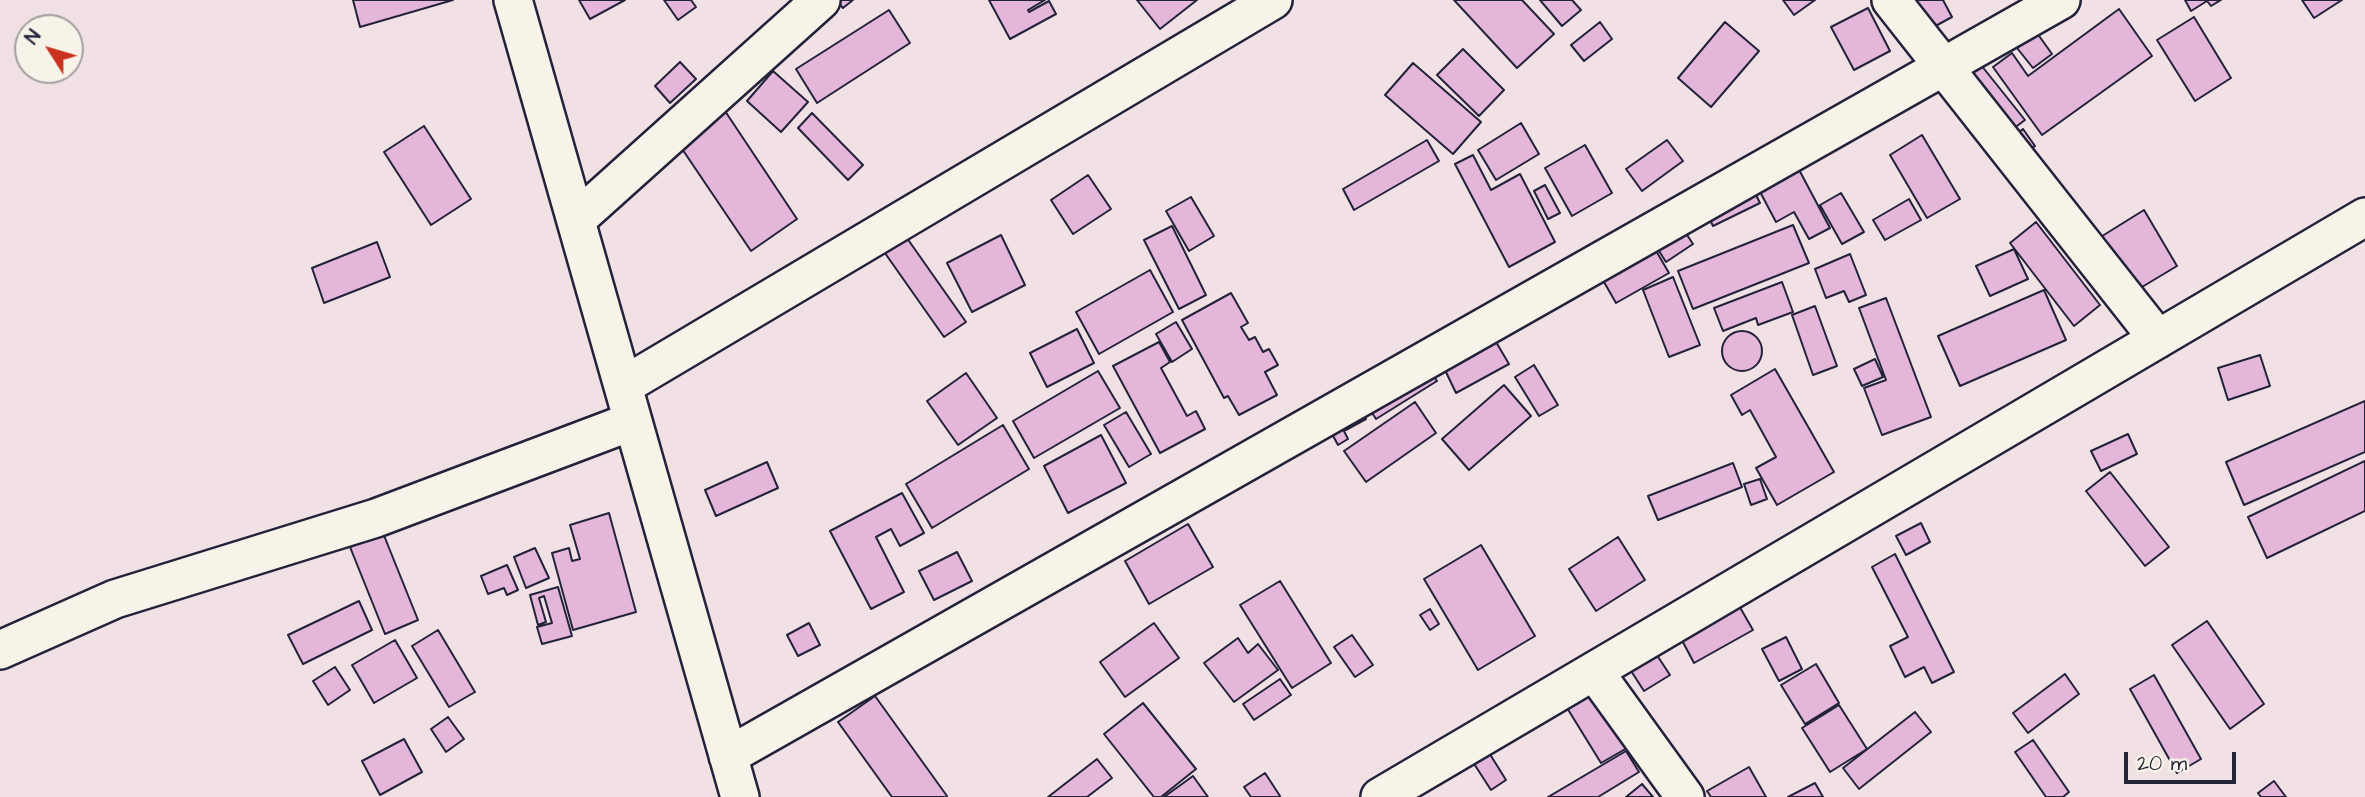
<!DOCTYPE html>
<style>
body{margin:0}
#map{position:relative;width:2365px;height:797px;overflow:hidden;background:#f1e1e4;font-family:"Architects Daughter",sans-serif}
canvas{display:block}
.north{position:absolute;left:14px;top:14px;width:70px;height:70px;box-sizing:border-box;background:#f7f3e8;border:2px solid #a29fa3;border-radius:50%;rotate:307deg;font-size:19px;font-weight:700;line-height:28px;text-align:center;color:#22223b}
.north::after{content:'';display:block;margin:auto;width:24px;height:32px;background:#c8321e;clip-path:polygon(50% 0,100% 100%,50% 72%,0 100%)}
.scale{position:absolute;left:2124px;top:752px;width:112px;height:32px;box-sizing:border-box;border:4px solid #22223b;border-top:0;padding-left:9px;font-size:21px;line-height:24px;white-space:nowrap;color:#22223b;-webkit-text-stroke:5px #f7f3e8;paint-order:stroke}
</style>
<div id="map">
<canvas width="2365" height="797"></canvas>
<div class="north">N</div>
<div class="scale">20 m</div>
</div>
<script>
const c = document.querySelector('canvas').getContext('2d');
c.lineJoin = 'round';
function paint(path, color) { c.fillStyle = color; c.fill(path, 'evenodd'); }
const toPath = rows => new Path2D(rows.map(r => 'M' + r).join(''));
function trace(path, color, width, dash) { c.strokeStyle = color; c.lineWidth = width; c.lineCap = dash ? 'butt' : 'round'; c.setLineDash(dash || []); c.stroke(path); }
const building = toPath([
 [353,0,453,0,360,27,353,0],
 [579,0,625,0,590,19,579,0],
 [664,0,691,0,696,7,678,20,664,0],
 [836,0,853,0,843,8,836,0],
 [989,0,1045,0,1028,10,1029,12,1049,1,1056,14,1010,39,989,0],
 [1137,0,1197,0,1160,29,1137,0],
 [1454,0,1522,0,1554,34,1517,68,1454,0],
 [1540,0,1572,0,1581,10,1562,26,1540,0],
 [1783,0,1815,0,1794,15,1783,0],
 [1899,0,1943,0,1952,17,1917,36,1899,0],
 [2185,0,2221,0,2211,6,2207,1,2191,11,2185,0],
 [2302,0,2342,0,2314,18,2302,0],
 [1868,8,1890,51,1854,70,1831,27,1868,8],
 [2119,9,2152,56,2042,135,1993,67,2012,53,2028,76,2119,9],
 [889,10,910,43,817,103,796,69,889,10],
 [2194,17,2231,78,2195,101,2157,40,2194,17],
 [1600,22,1612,39,1584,61,1571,45,1600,22],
 [1725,22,1759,51,1711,107,1678,78,1725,22],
 [2037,33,2052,54,2033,68,2017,48,2037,33],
 [1463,49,1504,90,1479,116,1437,75,1463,49],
 [1969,50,2025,120,2002,137,1947,68,1969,50],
 [680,62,696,79,670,103,655,86,680,62],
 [1413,63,1481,122,1453,154,1385,95,1413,63],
 [773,71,808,102,781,132,747,101,773,71],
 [719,102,797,219,751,251,672,134,719,102],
 [812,113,863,165,848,180,798,128,812,113],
 [1521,123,1539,154,1496,180,1478,150,1521,123],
 [424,126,471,199,431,225,384,152,424,126],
 [2023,129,2035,146,2019,158,2007,141,2023,129],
 [1922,135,1960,199,1927,218,1890,155,1922,135],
 [1427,140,1439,161,1354,210,1343,189,1427,140],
 [1667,140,1683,161,1642,191,1626,169,1667,140],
 [1585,145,1612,193,1572,216,1545,168,1585,145],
 [1788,149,1830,228,1809,239,1794,212,1776,222,1749,171,1788,149],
 [1473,155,1491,190,1520,174,1555,242,1509,267,1455,164,1473,155],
 [1745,173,1760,203,1713,226,1698,196,1745,173],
 [1088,175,1111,209,1073,234,1051,200,1088,175],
 [1545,185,1560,213,1548,219,1534,191,1545,185],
 [1841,193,1864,232,1842,244,1820,205,1841,193],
 [1191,197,1214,236,1189,251,1166,211,1191,197],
 [1909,199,1921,220,1885,240,1873,220,1909,199],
 [2144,210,2177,266,2132,293,2099,238,2144,210],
 [1672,212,1693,244,1666,262,1645,229,1672,212],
 [2036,222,2100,305,2074,326,2010,243,2036,222],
 [1793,225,1809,263,1693,309,1678,271,1793,225],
 [1172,226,1206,295,1179,309,1144,240,1172,226],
 [902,231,966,322,944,337,880,246,902,231],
 [1001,235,1025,285,972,312,947,263,1001,235],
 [377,242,390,277,324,303,312,268,377,242],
 [1652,244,1669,273,1616,303,1600,275,1652,244],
 [2014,249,2028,279,1990,296,1976,266,2014,249],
 [1850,254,1866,295,1849,302,1844,291,1826,298,1815,269,1850,254],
 [1150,270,1173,312,1099,354,1076,312,1150,270],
 [1673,277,1700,345,1669,357,1643,290,1673,277],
 [1782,282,1793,312,1758,325,1756,318,1723,331,1714,308,1782,282],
 [2044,290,2066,340,1960,386,1938,336,2044,290],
 [1231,293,1248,323,1241,327,1249,340,1255,337,1263,352,1269,349,1278,365,1265,372,1277,395,1239,415,1228,396,1224,398,1182,320,1231,293],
 [1886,298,1931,417,1882,435,1864,388,1886,380,1859,308,1886,298],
 [1815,306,1837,366,1813,375,1792,315,1815,306],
 [1176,322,1192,349,1172,362,1156,334,1176,322],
 [1077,329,1094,363,1047,387,1030,353,1077,329],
 '1722 351a20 20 0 1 1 40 0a20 20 0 1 1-40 0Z',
 [1159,342,1170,362,1161,368,1187,416,1196,411,1205,429,1160,453,1113,366,1159,342],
 [1496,342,1509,364,1456,393,1445,370,1496,342],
 [2260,355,2270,386,2228,400,2218,368,2260,355],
 [1422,358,1437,381,1376,419,1361,396,1422,358],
 [1875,359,1883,377,1862,386,1854,369,1875,359],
 [1534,365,1558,405,1539,416,1515,377,1534,365],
 [1775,369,1834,472,1777,505,1756,468,1776,457,1750,410,1742,415,1731,395,1775,369],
 [1098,371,1120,408,1034,458,1013,421,1098,371],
 [966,373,997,418,958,445,927,401,966,373],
 [1504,385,1531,416,1469,470,1442,439,1504,385],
 [2365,401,2365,452,2244,505,2226,462,2365,401],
 [1415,402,1436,433,1366,482,1344,451,1415,402],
 [1358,405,1366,419,1344,431,1348,439,1338,445,1326,423,1358,405],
 [1126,412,1151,454,1129,467,1104,425,1126,412],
 [1003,425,1029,469,932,528,906,484,1003,425],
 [2128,434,2137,454,2101,471,2091,451,2128,434],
 [1101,435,1126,483,1068,513,1044,466,1101,435],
 [2365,461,2365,511,2267,558,2248,517,2365,461],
 [767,462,778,488,716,516,705,490,767,462],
 [1733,463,1742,487,1658,520,1648,496,1733,463],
 [2110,472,2169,547,2145,566,2086,491,2110,472],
 [1760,479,1767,499,1751,505,1744,484,1760,479],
 [902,493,924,533,900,546,891,529,876,537,904,592,871,609,830,531,902,493],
 [609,513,636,612,573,630,552,553,569,548,572,561,580,559,570,525,609,513],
 [1921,523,1930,542,1906,555,1896,536,1921,523],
 [1188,524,1213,567,1149,604,1125,561,1188,524],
 [383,533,418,620,385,634,350,547,383,533],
 [1618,537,1645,580,1596,611,1569,569,1618,537],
 [1481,545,1535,636,1478,670,1424,579,1481,545],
 [535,548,549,578,526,588,514,557,535,548],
 [957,552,972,581,934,600,919,571,957,552],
 [1895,554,1954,672,1932,683,1924,667,1905,677,1890,646,1908,637,1872,567,1895,554],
 [507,565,518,590,507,595,504,588,488,594,481,576,507,565],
 [1280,581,1331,663,1292,688,1240,605,1280,581],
 [558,587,572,636,542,644,537,627,552,623,544,596,539,598,546,622,538,625,530,595,558,587],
 [1734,597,1753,630,1694,663,1676,629,1734,597],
 [359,601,372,630,303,664,288,635,359,601],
 [1430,609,1439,624,1430,630,1420,615,1430,609],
 [2207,621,2264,704,2230,729,2172,645,2207,621],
 [809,623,820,645,798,656,787,635,809,623],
 [1154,623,1179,658,1125,697,1100,662,1154,623],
 [438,630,475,692,449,707,412,646,438,630],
 [1352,635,1373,665,1355,677,1334,647,1352,635],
 [1786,637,1802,669,1779,681,1762,649,1786,637],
 [1238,638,1248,653,1258,644,1278,670,1234,702,1204,663,1238,638],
 [395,640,417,678,374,703,352,665,395,640],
 [1649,643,1670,675,1644,691,1624,660,1649,643],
 [1816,664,1839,703,1805,724,1781,685,1816,664],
 [335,667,350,690,328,705,313,681,335,667],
 [1582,674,1627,748,1601,763,1556,690,1582,674],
 [2065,674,2079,694,2028,733,2013,713,2065,674],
 [2154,675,2201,759,2177,773,2130,689,2154,675],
 [1280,679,1291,695,1254,720,1243,704,1280,679],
 [875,696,947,796,946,797,892,797,838,722,875,696],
 [1143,703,1196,769,1161,797,1154,797,1104,734,1143,703],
 [1839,705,1867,749,1830,772,1802,728,1839,705],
 [1915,712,1931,732,1859,789,1843,768,1915,712],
 [448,717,464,739,446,752,431,729,448,717],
 [404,739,422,772,380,795,362,761,404,739],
 [2033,740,2069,792,2063,797,2046,797,2015,752,2033,740],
 [1483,743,1506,780,1491,790,1467,753,1483,743],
 [1626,751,1639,772,1598,797,1548,797,1626,751],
 [1097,759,1112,778,1087,797,1048,797,1097,759],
 [1749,767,1766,797,1711,797,1707,791,1749,767],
 [1265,773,1280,796,1279,797,1251,797,1244,787,1265,773],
 [1193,776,1208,797,1164,797,1193,776],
 [2274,781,2286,797,2261,797,2258,793,2274,781],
 [1815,783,1823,797,1788,797,1815,783],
 [1642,784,1653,797,1626,797,1642,784]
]);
const minor = toPath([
 [513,0,740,797],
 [1891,0,2158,339],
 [576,220,821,0],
 [623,386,1273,0],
 [0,650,115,599,376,518,633,421],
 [1594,671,1685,797],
 [728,756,2061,0],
 [1380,797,2365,217]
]);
paint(building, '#e3b6da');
trace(building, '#22223b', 2);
trace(minor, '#22223b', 42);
trace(minor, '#f7f3e8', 37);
</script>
